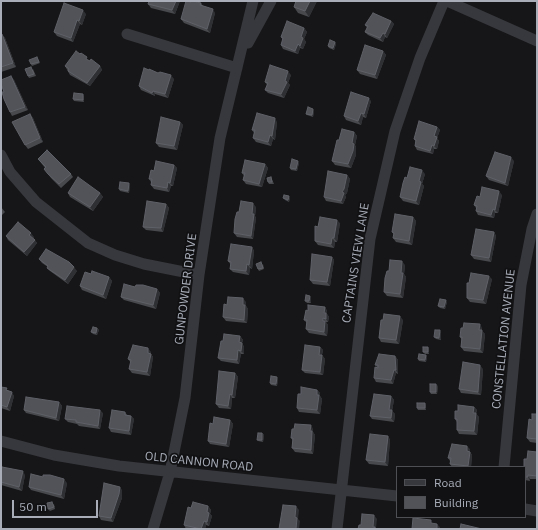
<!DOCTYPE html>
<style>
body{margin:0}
#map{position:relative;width:538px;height:530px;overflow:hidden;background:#161618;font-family:"IBM Plex Sans",sans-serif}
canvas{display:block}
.frame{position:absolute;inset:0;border:2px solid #a8adb8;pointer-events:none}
.legend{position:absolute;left:396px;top:466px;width:130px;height:52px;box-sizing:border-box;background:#111113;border:1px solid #4d4f55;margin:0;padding:5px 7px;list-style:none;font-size:12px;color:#a8adb8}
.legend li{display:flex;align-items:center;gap:8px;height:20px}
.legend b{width:20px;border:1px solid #4d4f55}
.scale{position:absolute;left:12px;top:500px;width:86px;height:18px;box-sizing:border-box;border:2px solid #a8adb8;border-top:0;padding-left:5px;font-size:12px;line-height:14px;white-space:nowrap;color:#a8adb8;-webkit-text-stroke:3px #111113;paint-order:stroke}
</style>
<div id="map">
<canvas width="538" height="530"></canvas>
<div class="frame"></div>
<ul class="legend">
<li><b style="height:5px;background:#37383d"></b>Road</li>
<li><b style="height:11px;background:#525359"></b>Building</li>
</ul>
<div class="scale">50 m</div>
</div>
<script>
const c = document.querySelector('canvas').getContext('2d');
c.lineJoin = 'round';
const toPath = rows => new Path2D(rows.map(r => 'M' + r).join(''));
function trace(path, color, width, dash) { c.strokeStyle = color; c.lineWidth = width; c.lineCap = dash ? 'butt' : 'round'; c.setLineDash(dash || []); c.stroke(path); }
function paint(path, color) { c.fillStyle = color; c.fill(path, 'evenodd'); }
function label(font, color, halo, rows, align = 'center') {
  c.font = font + ' "IBM Plex Sans",sans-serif'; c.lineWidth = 3.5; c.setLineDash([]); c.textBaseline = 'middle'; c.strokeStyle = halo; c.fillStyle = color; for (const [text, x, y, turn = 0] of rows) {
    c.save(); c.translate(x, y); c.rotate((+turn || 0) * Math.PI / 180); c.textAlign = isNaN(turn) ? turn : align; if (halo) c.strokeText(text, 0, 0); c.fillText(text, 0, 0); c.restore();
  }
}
const minor = toPath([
 [447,1,537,41],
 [127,34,237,68],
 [248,43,271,1],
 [1,155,10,172,36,202,88,243,115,255,144,264,199,275],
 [1,441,54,455,119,466,397,496],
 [504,467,521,285,532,229,537,214],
 [525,509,537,511],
 [153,529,170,472,185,398,199,275,220,138,253,1],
 [337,529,370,239,395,131,420,58,444,1]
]);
const wall = toPath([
 [180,1,175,14,151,8,148,4],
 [296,1,317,1,309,17,298,13,294,7],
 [191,2,201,3,203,6,215,13,210,33,184,23,181,19],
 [86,14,82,25,80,24,73,42,57,36,54,32],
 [391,21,394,24,387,38,385,37,383,42,368,35,365,32,367,28,365,25],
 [304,28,307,32,304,39,306,42,303,49,300,48,298,54,283,49,281,45,283,40,281,37],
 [1,34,5,38,16,67,1,72],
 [335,42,336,44,334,50,329,48,328,46],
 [383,51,386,55,377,79,360,74,357,70],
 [37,57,40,63,32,66,31,64],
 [90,61,100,66,102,70,90,86,70,75,65,66],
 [33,69,36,76,29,78,28,76],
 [158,73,174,79,168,98,155,94,155,96,141,90,139,86],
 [291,75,288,83,290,85,284,98,268,93,265,90,267,85,265,82],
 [11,76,14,80,28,110,12,116,10,112,4,92],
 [84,96,84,102,74,101,73,99],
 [371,101,366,118,363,117,361,125,346,120,344,116],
 [314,111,313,117,307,115,306,114],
 [30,114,33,118,43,142,28,149,25,145],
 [180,122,183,125,177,150,159,147,156,143],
 [277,122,275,140,273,139,271,146,256,142,253,138,254,133,252,130],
 [437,127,440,130,437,138,439,141,437,149,434,149,433,154,417,150,415,146,416,142,414,139],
 [354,132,357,136,355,145,356,147,356,155,351,168,335,165,332,161,339,140],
 [38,159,71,174,73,177,61,188,51,178,44,169,45,168],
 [514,161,508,186,489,180,486,176],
 [299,163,297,171,291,170,290,168],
 [265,164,268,168,262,187,246,184,243,180,244,176,242,173],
 [174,165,177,168,173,186,171,186,169,192,154,189,151,185,151,182,149,179,154,171],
 [425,174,422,184,424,186,419,205,403,201,400,197,407,178],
 [347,175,350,179,347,193,345,195,346,197,343,204,326,201,324,197],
 [271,177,274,184,269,184,268,182],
 [130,185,129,193,120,191,119,189],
 [68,193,100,193,103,197,93,211,70,197],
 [502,195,498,213,495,213,494,218,478,215,476,211,476,208,474,205,480,197],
 [283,198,290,198,289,202,285,200],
 [166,204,169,208,163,232,146,230,143,227],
 [1,207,5,212,1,216],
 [256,207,255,216,256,218,253,239,237,237,234,233,239,212],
 [413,217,416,221,412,245,396,242,393,238,394,235,392,232],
 [340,223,337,242,335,242,334,248,318,245,315,241,318,227],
 [494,232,496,236,491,262,474,259,471,255],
 [6,236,34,237,33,238,37,243,27,256,8,240],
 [252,247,254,251,252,269,250,268,249,275,233,272,230,269,231,265,228,261],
 [332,257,334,260,330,286,313,284,310,280],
 [39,259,77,271,68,284,50,271,47,268,48,267,42,263],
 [263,264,264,269,259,271,258,269],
 [405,265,404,274,406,277,403,298,387,296,384,292,389,271],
 [91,274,109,277,112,281,106,299,82,290,80,286],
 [492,279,486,304,470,302,467,298,469,283],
 [135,287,157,289,160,293,156,309,124,300,121,297],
 [311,298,311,303,307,303,305,301],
 [246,302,246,306,248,309,247,323,226,321,223,317,227,305],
 [447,302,445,309,440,308,438,306],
 [325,307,327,311,327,314,329,317,328,322,326,322,328,325,327,336,309,333,306,329,307,323,304,320,308,311],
 [383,320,403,320,399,344,381,342,379,338],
 [97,328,99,330,97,335,93,334,91,332],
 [482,328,482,331,485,334,483,353,464,351,461,347,462,340,460,337],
 [441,332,441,340,436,339,434,337],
 [240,336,243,340,242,343,244,347,244,354,241,354,239,364,221,361,218,358,223,341],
 [320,347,323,350,322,355,325,359,323,375,305,373,302,370],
 [428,347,429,349,429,354,425,354,423,352],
 [151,352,151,354,153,357,150,376,132,373,129,369,131,363,128,359],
 [426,355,427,357,426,362,419,361,418,359],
 [395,356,398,360,398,374,396,373,393,384,376,382,374,378,378,368,375,365],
 [483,369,481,395,461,393,459,389],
 [235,373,238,377,235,398,232,398,231,409,219,408,216,404],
 [278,379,277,386,271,385,270,383],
 [438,386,437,394,431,394,430,392],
 [1,387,9,391,14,396,10,411,1,408],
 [317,390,320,393,320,396,322,399,320,414,299,412,297,408,301,394],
 [391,396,394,400,392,411,395,414,394,422,372,419,370,416],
 [59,402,62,406,59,421,26,413,24,410],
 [426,405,426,410,418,410,417,408],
 [474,407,477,410,476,414,479,417,477,435,459,434,457,430,457,422,455,419,458,411],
 [125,412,127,415,131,416,134,419,131,435,111,432,109,428],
 [103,413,100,429,79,426,77,424,68,422,65,419],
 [537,414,537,443,530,442,527,438,532,420],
 [230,420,233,424,229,447,210,444,208,441,213,424],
 [313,429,313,432,315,435,313,454,295,452,292,448,293,441,291,438],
 [262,433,264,435,263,442,258,441,257,440],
 [388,436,390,440,388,466,369,464,366,460],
 [470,449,470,452,472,455,471,467,452,467,450,464,450,461,448,458],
 [537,452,537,479,530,479,530,481,525,480,525,467,527,459],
 [1,469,25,475,22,491,1,485],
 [67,483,64,499,31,490,29,487],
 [122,490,122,498,113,522,101,520,99,516],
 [54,504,55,509,50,511,48,509],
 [208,506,211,510,210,514,212,516,209,526,206,525,205,529,186,529,184,525,191,508]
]);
const shadedWall = toPath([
 [176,1,180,1,175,14,172,10],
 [310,1,317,1,309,17,305,11],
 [213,9,215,13,210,33,207,29],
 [83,10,86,14,82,25,79,21],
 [77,20,80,24,73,42,71,38],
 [391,21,394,24,387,38,385,34],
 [304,28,307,32,304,39,306,42,303,49,300,46,301,37],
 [383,33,385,37,383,42,380,38],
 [2,34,5,38,16,67,13,63],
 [335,42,336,44,334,50,333,48],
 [298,44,300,48,298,54,295,51],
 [383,51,386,55,377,79,375,75],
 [100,66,102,70,90,86,87,83],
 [288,71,291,75,288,83,290,85,284,98,281,94],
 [171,75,174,79,168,98,165,94],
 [11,76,14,80,28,110,25,107],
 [153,91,155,94,155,96,152,93],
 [83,94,84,96,84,102,83,100],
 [369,98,371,101,366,118,364,114],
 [313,109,314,111,313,117,312,115],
 [361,113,363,117,361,125,358,121],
 [30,114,33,118,43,142,40,138],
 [275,118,277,122,275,140,272,136],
 [180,122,183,125,177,150,174,146],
 [437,127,440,130,437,138,439,141,437,149,434,146,434,136],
 [354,132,357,136,355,145,356,147,356,155,351,168,348,164,352,143],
 [270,135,273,139,271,146,268,142],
 [432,145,434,149,433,154,430,151],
 [511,157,514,161,508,186,505,183],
 [298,161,299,163,297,171,296,169],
 [265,164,268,168,262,187,259,184],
 [174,165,177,168,173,186,170,183],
 [422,170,425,174,422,184,424,186,419,205,416,201,419,181],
 [347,175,350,179,347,193,345,195,346,197,343,204,341,201,342,192],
 [168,182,171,186,169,192,167,188],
 [129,183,130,185,129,193,128,191],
 [499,191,502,195,498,213,495,210],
 [100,193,103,197,93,211,90,207],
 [289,196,290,198,289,202,288,200],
 [253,203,256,207,255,216,256,218,253,239,251,236,252,214],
 [166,204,169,208,163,232,161,228],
 [493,209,495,213,494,218,491,215],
 [413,217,416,221,412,245,409,241],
 [337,220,340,223,337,242,334,238],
 [494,232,496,236,491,262,489,258],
 [31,233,34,237,32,239,29,235],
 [332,238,335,242,334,248,331,244],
 [35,240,37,243,27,256,24,252],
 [252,247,254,251,252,269,249,265],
 [332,257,334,260,330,286,327,282],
 [402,261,405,265,404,274,406,277,403,298,400,294,401,273],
 [247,264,250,268,249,275,246,271],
 [74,267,77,271,68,284,65,280],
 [489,276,492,279,486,304,483,300],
 [109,277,112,281,106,299,103,295],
 [157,289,160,293,156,309,153,305],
 [310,296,311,298,311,303,309,301],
 [243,298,246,302,246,306,248,309,247,323,244,320,243,305],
 [446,300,447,302,445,309,444,307],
 [325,307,327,311,327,314,329,317,328,322,326,319,324,313],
 [400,316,403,320,399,344,396,340],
 [323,318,328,325,327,336,324,332,323,321],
 [480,324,482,328,482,331,485,334,483,353,480,349,479,330],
 [97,328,99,330,97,335,96,333],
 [440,330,441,332,441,340,439,338],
 [240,336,243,340,242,343,244,347,244,354,241,351,239,342],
 [320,347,323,350,322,355,325,359,323,375,320,372,319,355],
 [428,347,429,349,429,354,428,352],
 [148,348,151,352,150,357,148,353],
 [238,350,241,354,239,364,237,360],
 [151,354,153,357,150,376,147,372],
 [426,355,427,357,426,362,425,360],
 [395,356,398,360,398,374,396,370],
 [480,365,483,369,481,395,478,392],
 [394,370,396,373,393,384,391,380],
 [235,373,238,377,235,398,232,395],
 [277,377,278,379,277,386,276,384],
 [436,384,438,386,437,394,436,392],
 [317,390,320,393,320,396,322,399,320,414,317,410],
 [12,392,14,396,10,411,7,407],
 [230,394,232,398,231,409,228,406],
 [391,396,394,400,392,411,395,414,394,422,391,418,389,410],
 [59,402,62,406,59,421,56,418],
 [425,403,426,405,426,410,425,408],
 [474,407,477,410,476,414,479,417,477,435,474,431,473,413],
 [100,410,103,413,100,429,98,426],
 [131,416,134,419,131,435,129,431],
 [230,420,233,424,229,447,226,444],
 [311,425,313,429,313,432,315,435,313,454,311,450,310,431],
 [262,433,264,435,263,442,262,440],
 [388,436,390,440,388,466,385,462],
 [467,446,470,449,470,452,472,455,471,467,468,467,468,466,467,451],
 [23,471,25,475,22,491,19,487],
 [528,475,530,479,530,481,528,477],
 [64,479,67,483,64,499,61,495],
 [120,487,122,490,122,498,113,522,111,518],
 [208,506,211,510,210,514,212,516,209,526,207,522,207,512],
 [296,506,299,510,298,519,300,521,299,529,296,529,295,517],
 [374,515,377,519,376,528,377,529,375,529,373,527],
 [204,521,206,525,205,529,201,529],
 [437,524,440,527,440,529,437,529]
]);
const building = toPath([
 [149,1,176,1,172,10,148,4,149,1],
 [186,1,191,2,191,1,193,1,201,3,200,5,213,9,207,29,181,19,186,1],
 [296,1,310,1,305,11,294,7,296,1],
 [64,3,83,10,79,21,77,20,71,38,54,32,64,3],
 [373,13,391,21,385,34,383,33,380,38,365,32,368,26,365,25,373,13],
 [287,21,304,28,301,37,303,38,300,46,298,44,295,51,281,45,283,38,281,37,287,21],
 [1,34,2,34,13,63,1,67,1,34],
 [330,40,335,42,333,48,328,46,330,40],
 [365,45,383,51,375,75,357,70,365,45],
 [76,51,80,54,81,53,87,57,86,59,90,61,91,59,100,66,87,83,68,71,69,69,65,66,76,51],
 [37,57,39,62,31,64,29,60,37,57],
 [270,65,288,71,285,81,287,82,281,94,265,90,268,83,265,82,270,65],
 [31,67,34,74,28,76,25,69,31,67],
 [144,68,149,70,149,69,158,73,160,72,171,75,165,94,153,91,152,93,139,86,144,68],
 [11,76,25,107,10,112,4,99,2,92,4,92,1,84,1,80,11,76],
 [351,92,369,98,364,114,361,113,358,121,344,116,351,92],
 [74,93,83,94,83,100,73,99,74,93],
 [308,107,313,109,312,115,306,114,308,107],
 [257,113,275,118,272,136,270,135,268,142,253,138,255,130,252,130,257,113],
 [30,114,40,138,25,145,12,122,30,114],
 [161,117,180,122,174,146,156,143,161,117],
 [419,121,437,127,434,136,437,137,434,146,432,145,430,151,415,146,416,140,414,139,419,121],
 [342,129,354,132,352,143,354,144,353,151,348,164,332,161,337,140,339,140,342,129],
 [47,150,71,174,59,184,48,174,44,169,46,167,38,159,47,150],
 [495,152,511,157,505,183,486,176,495,152],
 [292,159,298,161,296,169,290,168,292,159],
 [245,160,265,164,259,184,243,180,245,173,242,173,245,160],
 [156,161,174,165,170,183,168,182,167,188,151,185,152,179,149,179,151,170,154,171,156,161],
 [410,167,422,170,419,181,421,182,416,201,400,197,403,183,405,177,407,178,410,167],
 [328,171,347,175,344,189,342,192,344,193,341,201,324,197,328,171],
 [78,177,100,193,90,207,68,193,78,177],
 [271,177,272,182,268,182,267,178,271,177],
 [120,182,129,183,128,191,119,189,120,182],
 [482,187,499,191,495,210,493,209,491,215,476,211,477,206,474,205,477,196,480,197,482,187],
 [284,195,289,196,288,200,283,198,284,195],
 [147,201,166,204,161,228,143,227,147,201],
 [241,201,253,203,252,214,254,214,251,236,234,233,235,219,237,212,239,212,241,201],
 [395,214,413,217,409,241,393,238,394,233,392,232,395,214],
 [320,217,337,220,334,238,332,238,331,244,315,241,315,226,318,227,320,217],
 [18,222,31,233,29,235,35,240,24,252,6,236,18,222],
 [476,229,494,232,489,258,471,255,476,229],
 [231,244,252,247,249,265,247,264,246,271,230,269,231,262,228,261,231,244],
 [46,249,69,262,74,267,65,280,47,268,48,266,39,259,46,249],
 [312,254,332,257,327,282,310,280,312,254],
 [390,260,402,261,401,273,403,273,400,294,384,292,385,278,387,271,389,271,390,260],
 [261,262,263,268,258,269,256,264,261,262],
 [92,271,109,277,103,295,80,286,85,272,91,274,92,271],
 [471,273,489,276,483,300,467,298,467,283,469,283,471,273],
 [124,284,135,287,136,285,143,285,157,289,153,305,121,297,124,284],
 [306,295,310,296,309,301,305,301,306,295],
 [228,297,243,298,243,305,245,305,244,320,223,317,224,304,227,305,228,297],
 [440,299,446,300,444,307,438,306,440,299],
 [308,305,325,307,324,313,326,313,326,319,323,318,323,321,325,321,324,332,306,329,307,320,304,320,306,310,308,311,308,305],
 [384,314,400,316,396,340,379,338,381,320,383,320,384,314],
 [464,323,480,324,479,330,482,330,480,349,461,347,462,337,460,337,461,328,463,328,464,323],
 [93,327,97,328,96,333,91,332,93,327],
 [435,330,440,330,439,338,434,337,435,330],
 [224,334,240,336,239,342,242,343,241,351,238,350,237,360,218,358,221,341,223,341,224,334],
 [133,345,148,348,148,353,151,354,147,372,129,369,131,360,128,359,133,345],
 [305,345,320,347,319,355,322,355,320,372,302,370,305,345],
 [423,347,428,347,428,352,423,352,423,347],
 [379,354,395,356,396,370,394,370,391,380,374,378,375,367,378,368,378,365,375,365,379,354],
 [419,354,426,355,425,360,418,359,419,354],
 [463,362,480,365,478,392,459,389,463,362],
 [219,371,235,373,232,395,230,394,228,406,216,404,219,371],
 [271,376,277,377,276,384,270,383,271,376],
 [430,384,436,384,436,392,430,392,430,384],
 [1,387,7,388,6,390,12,392,7,407,1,405,1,387],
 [301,387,317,390,317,395,319,395,317,410,297,408,298,394,301,394,301,387],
 [374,394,391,396,389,410,392,410,391,418,370,416,374,394],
 [26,397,59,402,56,418,24,410,26,397],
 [417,403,425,403,425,408,417,408,417,403],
 [458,405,474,407,473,413,476,413,474,431,457,430,457,419,455,419,455,411,458,411,458,405],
 [67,406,100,410,98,426,76,422,76,420,65,419,67,406],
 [112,410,125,412,125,415,131,416,129,431,109,428,112,410],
 [532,414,537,414,537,439,527,438,529,419,532,420,532,414],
 [214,417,230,420,226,444,208,441,210,423,213,424,214,417],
 [295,424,311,425,310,431,312,431,311,450,292,448,293,438,291,438,292,429,294,429,295,424],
 [258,433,262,433,262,440,257,440,258,433],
 [370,434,388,436,385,462,366,460,370,434],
 [452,444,467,446,467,451,470,452,468,466,450,464,451,458,448,458,452,444],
 [528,451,537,452,537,476,528,475,528,477,525,477,525,467,524,467,524,459,527,459,528,451],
 [2,467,23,471,19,487,1,482,1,469,2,467],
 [31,474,43,477,43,475,50,475,64,479,61,495,29,487,31,474],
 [104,483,120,487,119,494,111,518,99,516,104,483],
 [52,502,54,507,48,509,47,503,52,502],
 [193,502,208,506,207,512,209,513,207,522,204,521,201,529,184,525,188,507,191,508,193,502],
 [283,505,296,506,295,517,297,518,296,529,279,529,283,505],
 [362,514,374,515,373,527,375,527,375,529,358,529,359,525,361,525,362,514],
 [413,518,431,520,431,523,437,524,437,529,412,529,413,518],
 [461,524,482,529,460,529,461,524]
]);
const streetNames = [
 ["CAPTAINS VIEW LANE",356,263,-81],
 ["GUNPOWDER DRIVE",186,289,-83],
 ["CONSTELLATION AVENUE",504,339,-84],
 ["OLD CANNON ROAD",199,462,6]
];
trace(minor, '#37383d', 11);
paint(wall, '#47494d');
paint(shadedWall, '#2f3033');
paint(building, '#525359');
trace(building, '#5f6168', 1);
label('12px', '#a8adb8', '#111113', streetNames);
</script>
